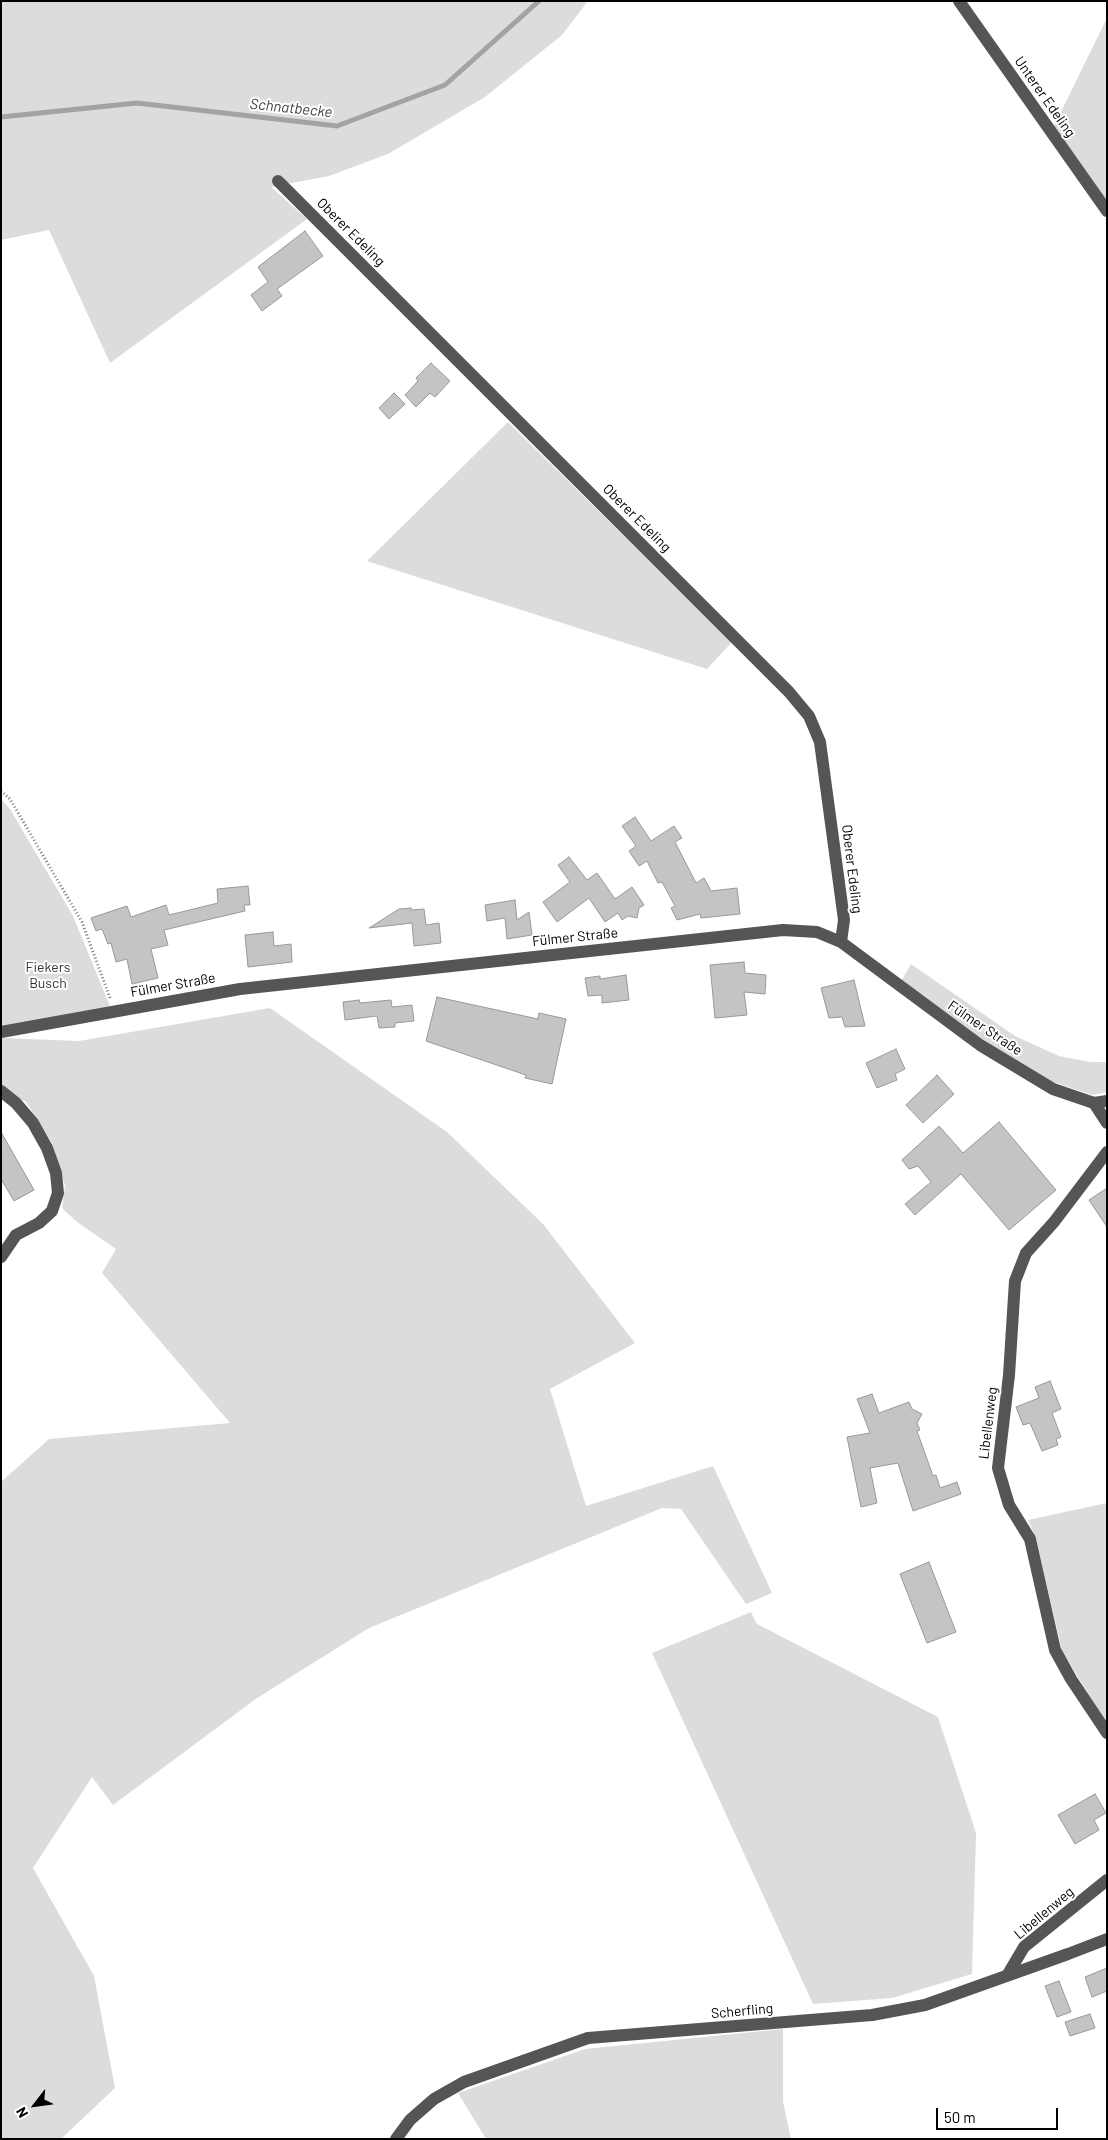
<!DOCTYPE html>
<meta charset="utf-8">
<style>
body{margin:0}
#map{position:relative;width:1108px;height:2140px;overflow:hidden;background:#fff;font-family:Barlow,sans-serif}
canvas{display:block}
.frame{position:absolute;inset:0;border:2px solid #000;pointer-events:none}
.north{position:absolute;left:10px;top:2080px;width:50px;height:50px;-webkit-text-stroke:4px #fff;paint-order:stroke;rotate:240deg;font-size:14px;font-weight:700;line-height:20px;text-align:center;color:#000}
.north::after{content:'';display:block;margin:auto;width:18px;height:22px;background:#000;clip-path:polygon(50% 0,100% 100%,50% 72%,0 100%)}
.scale{position:absolute;left:936px;top:2108px;width:122px;height:22px;box-sizing:border-box;border:2px solid #000;border-top:0;padding-left:6px;font-size:15px;line-height:18px;white-space:nowrap;color:#000;-webkit-text-stroke:4px #fff;paint-order:stroke}
</style>
<div id="map">
<canvas width="1108" height="2140"></canvas>
<div class="frame"></div>
<div class="north">N</div>
<div class="scale">50 m</div>
</div>
<script>
const c = document.querySelector('canvas').getContext('2d');
c.lineJoin = 'round';
function paint(path, color) { c.fillStyle = color; c.fill(path, 'evenodd'); }
const toPath = rows => new Path2D(rows.map(r => 'M' + r).join(''));
function trace(path, color, width, dash) { c.strokeStyle = color; c.lineWidth = width; c.lineCap = dash ? 'butt' : 'round'; c.setLineDash(dash || []); c.stroke(path); }
function label(font, color, halo, rows, align = 'center') {
  c.font = font + ' Barlow,sans-serif'; c.lineWidth = 4; c.setLineDash([]); c.textBaseline = 'middle'; c.strokeStyle = halo; c.fillStyle = color; for (const [text, x, y, turn = 0] of rows) {
    c.save(); c.translate(x, y); c.rotate((+turn || 0) * Math.PI / 180); c.textAlign = isNaN(turn) ? turn : align; if (halo) c.strokeText(text, 0, 0); c.fillText(text, 0, 0); c.restore();
  }
}
const green = toPath([
 [1,1,588,1,562,35,485,97,388,154,329,176,271,187,307,219,110,363,49,230,1,240],
 [1107,18,1107,204,1053,128],
 [508,422,732,642,707,669,367,561],
 [1,799,10,809,73,916,110,1006,3,1038,79,1041,270,1008,447,1132,543,1224,635,1343,550,1389,586,1506,713,1466,772,1593,746,1604,681,1509,662,1508,369,1628,257,1698,113,1805,92,1777,33,1868,94,1976,115,2088,61,2139,1,2139,1,1482,49,1439,230,1423,102,1273,116,1249,77,1222,62,1208,65,1186,52,1143,26,1102,1,1087],
 [911,964,1015,1036,1059,1056,1090,1062,1107,1062,1107,1092,1093,1095,1053,1082,980,1038,902,980],
 [1107,1503,1107,1724,1062,1651,1036,1538,1028,1520],
 [751,1612,757,1624,938,1717,976,1833,972,1974,892,1998,813,2004,652,1653],
 [783,2029,783,2102,791,2139,486,2139,458,2093,585,2049]
]);
const stream = toPath([
 [1,117,137,103,337,126,445,85,539,1]
]);
const building = toPath([
 [305,231,323,256,277,289,282,296,262,311,251,295,268,282,258,267,305,231],
 [431,363,450,381,435,397,430,393,416,407,405,395,418,381,416,378,431,363],
 [394,393,405,404,389,419,379,408,394,393],
 [635,817,651,841,674,826,682,838,675,842,696,883,704,878,711,891,737,888,740,914,701,918,700,914,677,920,671,908,675,906,662,882,658,883,647,861,639,866,629,851,636,846,622,826,635,817],
 [569,857,587,880,597,873,615,899,632,887,644,905,639,908,637,918,628,916,622,920,618,913,605,922,589,898,557,922,543,902,570,882,558,865,569,857],
 [248,886,250,905,244,905,245,911,164,930,168,945,151,949,158,978,132,984,127,959,116,962,111,943,108,944,102,929,96,931,91,918,127,906,131,917,166,905,169,915,218,903,217,889,248,886],
 [515,900,517,920,529,912,532,935,507,939,505,918,487,921,485,905,515,900],
 [411,908,411,910,424,909,426,925,439,923,441,943,414,946,412,923,369,928,399,909,411,908],
 [273,932,274,946,291,944,292,962,248,967,245,935,273,932],
 [744,962,745,973,766,975,765,994,744,992,747,1015,715,1018,710,965,744,962],
 [626,975,629,1000,602,1003,602,995,588,996,585,978,600,976,600,979,626,975],
 [854,980,865,1026,845,1027,842,1017,829,1018,821,988,854,980],
 [437,997,538,1019,539,1013,566,1019,552,1084,525,1078,526,1075,426,1041,437,997],
 [359,1000,360,1003,391,1000,392,1007,412,1005,414,1021,395,1023,395,1027,379,1028,377,1016,345,1020,343,1002,359,1000],
 [896,1049,905,1069,895,1074,897,1080,877,1088,866,1063,896,1049],
 [937,1075,954,1094,923,1123,906,1105,937,1075],
 [999,1122,1056,1190,1009,1230,961,1174,915,1215,905,1204,931,1182,918,1166,909,1169,902,1160,939,1126,963,1153,999,1122],
 [1,1132,34,1190,14,1201,1,1179,1,1132],
 [1107,1188,1107,1227,1089,1200,1107,1188],
 [1050,1381,1061,1409,1052,1413,1061,1437,1056,1439,1058,1445,1042,1451,1030,1423,1023,1425,1016,1407,1039,1398,1035,1387,1050,1381],
 [872,1394,879,1413,909,1402,912,1409,922,1414,917,1423,920,1430,917,1431,933,1476,936,1475,940,1488,957,1482,961,1494,913,1511,898,1463,870,1468,877,1503,861,1507,847,1437,870,1433,857,1399,872,1394],
 [929,1562,956,1632,927,1643,900,1574,929,1562],
 [1095,1794,1106,1813,1094,1820,1099,1830,1075,1844,1058,1815,1095,1794],
 [1107,1968,1107,1991,1092,1997,1085,1977,1107,1968],
 [1059,1981,1071,2012,1057,2017,1045,1986,1059,1981],
 [1090,2014,1095,2028,1070,2036,1065,2022,1090,2014]
]);
const path = toPath([
 [1,791,10,799,82,922,110,998]
]);
const minor = toPath([
 [959,1,1107,211],
 [278,181,789,692,809,716,820,742,844,920,841,942],
 [1,1032,240,989,783,930,817,932,841,942,980,1045,1053,1089,1094,1103,1107,1101],
 [1,1091,16,1103,33,1123,47,1148,56,1173,58,1193,52,1211,39,1223,16,1235,1,1257],
 [1094,1103,1107,1123],
 [1107,1152,1054,1222,1026,1253,1015,1281,1009,1375,998,1468,1009,1505,1030,1539,1055,1650,1071,1679,1107,1733],
 [1008,1974,1024,1947,1107,1880],
 [396,2139,410,2120,434,2099,464,2082,588,2038,872,2015,925,2005,1068,1954,1107,1939]
]);
const streetNames = [
 ["Unterer Edeling",1045,97,55],
 ["Oberer Edeling",351,232,45],
 ["Oberer Edeling",637,518,45],
 ["Oberer Edeling",852,869,83],
 ["Fülmer Straße",575,937,-6],
 ["Fülmer Straße",173,985,-10],
 ["Fülmer Straße",985,1028,34],
 ["Libellenweg",988,1423,-83],
 ["Libellenweg",1044,1913,-40],
 ["Scherfling",742,2011,-5]
];
const parkNames = [
 ["Fiekers",48,967],
 ["Busch",48,983]
];
const waterNames = [
 ["Schnatbecke",291,108,6]
];
paint(green, '#dcdcdc');
trace(stream, '#a3a3a3', 5);
paint(building, '#c4c4c4');
trace(building, '#999', 1);
trace(path, '#777', 3, [1, 2.5]);
trace(minor, '#555', 12);
label('14px', '#000', '#fff', streetNames);
label('14px', '#333', '#fff', parkNames);
label('italic 15px', '#444', '#fff', waterNames);
</script>
